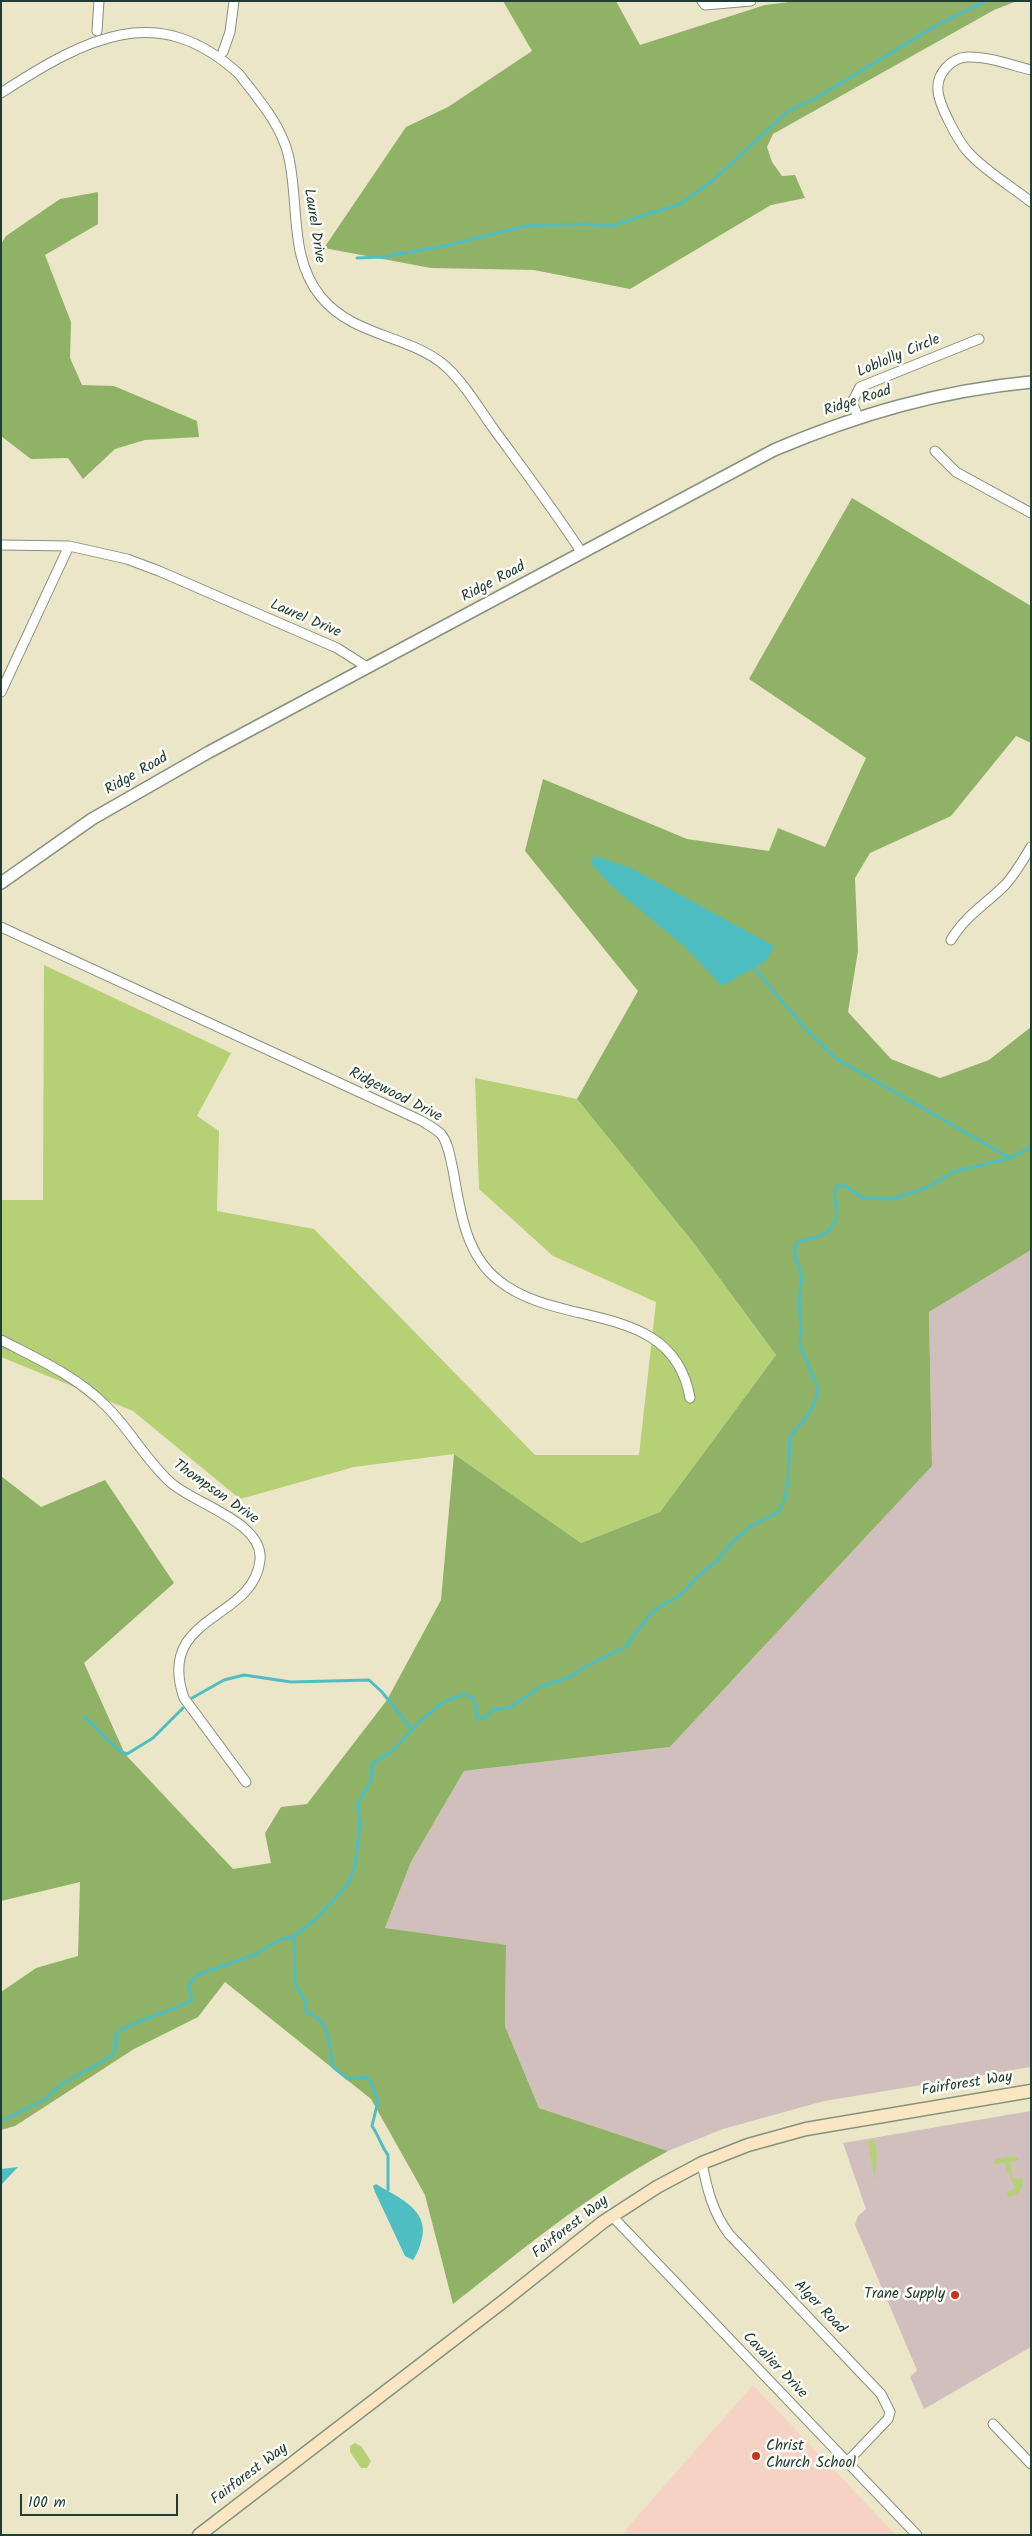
<!DOCTYPE html>
<style>
body{margin:0}
#map{position:relative;width:1032px;height:2536px;overflow:hidden;background:#ebe6c8;font-family:Kalam,sans-serif}
canvas{display:block}
.frame{position:absolute;inset:0;border:2px solid #1f3d34;pointer-events:none}
.scale{position:absolute;left:20px;top:2494px;width:158px;height:22px;box-sizing:border-box;border:2px solid #1f3d34;border-top:0;padding-left:6px;font-size:15px;line-height:18px;white-space:nowrap;color:#1f3d34;-webkit-text-stroke:4px #fdfcf7;paint-order:stroke}
</style>
<div id="map">
<canvas width="1032" height="2536"></canvas>
<div class="frame"></div>
<div class="scale">100 m</div>
</div>
<script>
const ctx = document.querySelector('canvas').getContext('2d');
ctx.lineJoin = 'round';
function fillPath(path, color) { ctx.fillStyle = color; ctx.fill(path, 'evenodd'); }
function strokePath(path, color, width, dash) { ctx.strokeStyle = color; ctx.lineWidth = width; ctx.lineCap = dash ? 'butt' : 'round'; ctx.setLineDash(dash || []); ctx.stroke(path); }
function drawText(font, color, halo, rows, align = 'center') {
  ctx.font = font + ' Kalam,sans-serif'; ctx.lineWidth = 5; ctx.setLineDash([]); ctx.textBaseline = 'middle'; ctx.strokeStyle = halo; ctx.fillStyle = color; for (const [text, x, y, turn = 0] of rows) {
    ctx.save(); ctx.translate(x, y); ctx.rotate((+turn || 0) * Math.PI / 180); ctx.textAlign = isNaN(turn) ? turn : align; if (halo) ctx.strokeText(text, 0, 0); ctx.fillText(text, 0, 0); ctx.restore();
  }
}
fillPath(new Path2D(`
 M753,2385L896,2535H623L628,2527Z`), '#f6d2c4');
fillPath(new Path2D(`
 M1031,1250V2067L824,2101L723,2129L668,2151L539,2108L505,2026L506,1946L385,1928L411,1862L464,1771L670,1747L932,1466L929,1312Z
 M1031,2111V2347L924,2409L910,2377L917,2370L855,2225L858,2216L866,2209L843,2143Z`), '#d1bfbe');
fillPath(new Path2D(`
 M44,965L231,1053L197,1116L219,1131L217,1211L314,1229L535,1455H639L656,1302L553,1256L479,1189L475,1078L577,1099L692,1241L776,1355L660,1512L581,1543L454,1454L354,1467L240,1499L133,1411L1,1357V1200H43Z
 M870,2140L875,2141L877,2154L875,2181L868,2143Z
 M1014,2156L1019,2160L1010,2162L1013,2179L1022,2178C1025,2189 1018,2195 1008,2197L1007,2192L1015,2188L1004,2162L995,2165L994,2162L996,2159Z
 M355,2443L361,2446L371,2461L367,2468H361L350,2452V2446Z`), '#b6d076');
fillPath(new Path2D(`
 M503,1H616L640,45L765,5L797,1H1017L994,10L773,134L767,147L772,162L782,176L795,175L805,198L771,205L630,289L534,270L431,268L324,248L406,127L448,107L532,51Z
 M98,192V224L45,255L71,322L70,358L82,385L114,386L197,421L199,437L145,440L115,449L83,479L68,458L31,459L1,436V244L6,236L60,199Z
 M852,498L1031,606V743L1016,736L951,816L870,853L855,878L858,951L848,1012L891,1059L940,1078L989,1060L1031,1027V1250L929,1312L932,1466L670,1747L464,1771L411,1862L385,1928L506,1945L505,2026L539,2108L668,2151C589,2194 523,2249 453,2304L425,2195L371,2099L225,1982L198,2017L134,2049L15,2126L1,2130V1992L36,1968L78,1956L80,1882L1,1901V1476L41,1507L105,1480L174,1583L84,1663L125,1754L233,1869L271,1863L265,1833L281,1807L307,1804L387,1700L441,1600L454,1454L581,1543L660,1512L776,1355L692,1241L577,1099L638,991L525,851L543,779L687,839L769,851L778,828L825,847L866,758L749,679Z`), '#90b267');
fillPath(new Path2D(`
 M595,856L631,868L774,946L767,960L722,986L685,947L609,884L590,862Z
 M18,2167L1,2185V2169Z
 M376,2184C397,2197 432,2210 421,2242C419,2249 417,2254 413,2260L405,2256L375,2192L373,2186Z`), '#4fbec3');
strokePath(new Path2D(`
 M357,258L383,257L449,245L526,226L582,224L611,226L680,204L711,182L787,112L821,95L937,25L986,1
 M753,967L805,1028L837,1059L1010,1158
 M192,1698L224,1680L244,1675L291,1682L369,1680L382,1692L409,1726L413,1729
 M84,1716L119,1751L127,1754L153,1738L183,1708
 M294,1936L295,1984L306,2002V2012C332,2021 328,2043 333,2067L348,2079L366,2077L371,2082L378,2101L372,2126C379,2136 381,2146 388,2155V2190
 M1,2121L46,2099L59,2086L110,2057L115,2051L116,2034C139,2017 168,2014 192,2000L188,1986L197,1975L256,1954L279,1940L294,1936L316,1919L348,1884L355,1866L360,1824L357,1805L371,1781L372,1764L392,1751L422,1719L444,1702L464,1694L474,1699L478,1719L486,1717L493,1710L511,1707L540,1687L570,1677L583,1668L625,1647L652,1612L683,1593L696,1578L717,1561L733,1541L751,1526L778,1512L784,1502L788,1481L790,1437L809,1414L819,1391L800,1345L801,1329L799,1302L802,1277L795,1255V1245C804,1235 822,1242 832,1226C844,1210 829,1199 837,1186H845L863,1198L892,1199L926,1188L956,1171L1010,1158L1031,1147`), '#4fbec3', 3);
const minor = new Path2D(`
 M702,1L705,5L751,1
 M97,31L99,1
 M223,52L230,32L234,1
 M1031,70C1011,65 987,56 967,57C951,58 936,74 938,91C939,105 958,141 968,152C985,171 1011,186 1031,202
 M1,93C87,37 158,0 239,74C258,99 280,123 288,154C300,202 288,257 321,297C353,336 407,335 443,364C463,381 478,407 493,428C523,469 554,510 582,553
 M858,417L852,402L860,387L979,339
 M935,451L956,472L1031,513
 M1,545L69,546L127,559L159,571L337,648L367,667
 M1,692L69,546
 M1,927L422,1121C428,1125 436,1129 441,1134C449,1144 450,1158 453,1170C460,1209 465,1254 498,1280C559,1330 673,1299 690,1398
 M951,940C965,916 986,904 1005,885C1016,873 1023,860 1031,847
 M1,1340C38,1359 78,1377 107,1407C130,1430 146,1460 170,1482C194,1504 264,1522 260,1560C254,1621 155,1614 184,1698L246,1782
 M702,2163C707,2189 713,2213 729,2234L881,2394L890,2412L888,2419L847,2462
 M612,2216L917,2535
 M993,2424L1031,2464`);
const tertiary = new Path2D(`
 M1,883L92,819L209,752L774,450C859,414 938,391 1031,382`);
const secondary = new Path2D(`
 M199,2535L505,2300L603,2222L657,2187L702,2163L748,2145L806,2129L1031,2091`);
strokePath(minor, '#85927e', 11);
strokePath(tertiary, '#85927e', 14);
strokePath(secondary, '#85927e', 15);
strokePath(minor, '#fff', 9);
strokePath(tertiary, '#fff', 11);
strokePath(secondary, '#fbe6c4', 12);
for (const [x, y, r, color] of [
 [955,2295,5,"#c8321e"],
 [756,2456,5,"#c8321e"]
]) { const dot = new Path2D(); dot.arc(x, y, r, 0, 2 * Math.PI); ctx.fillStyle = color; ctx.fill(dot); strokePath(dot, '#fdfcf7', 2); }
drawText('15px', '#1f3d34', '#fdfcf7', [
 ["Laurel Drive",313,226,81],
 ["Loblolly Circle",899,357,-23],
 ["Ridge Road",858,402,-18],
 ["Ridge Road",494,583,-28],
 ["Laurel Drive",305,620,23],
 ["Ridge Road",137,775,-30],
 ["Ridgewood Drive",395,1096,27],
 ["Thompson Drive",215,1493,35],
 ["Fairforest Way",967,2085,-9],
 ["Fairforest Way",571,2228,-38],
 ["Alger Road",819,2308,46],
 ["Cavalier Drive",774,2366,46],
 ["Fairforest Way",250,2475,-37]
]);
drawText('15px', '#1f3d34', '#fdfcf7', [
 ["Trane Supply",945,2295],
 ["Christ",766,2447,"left"],
 ["Church School",766,2464,"left"]
], 'right');
</script>
